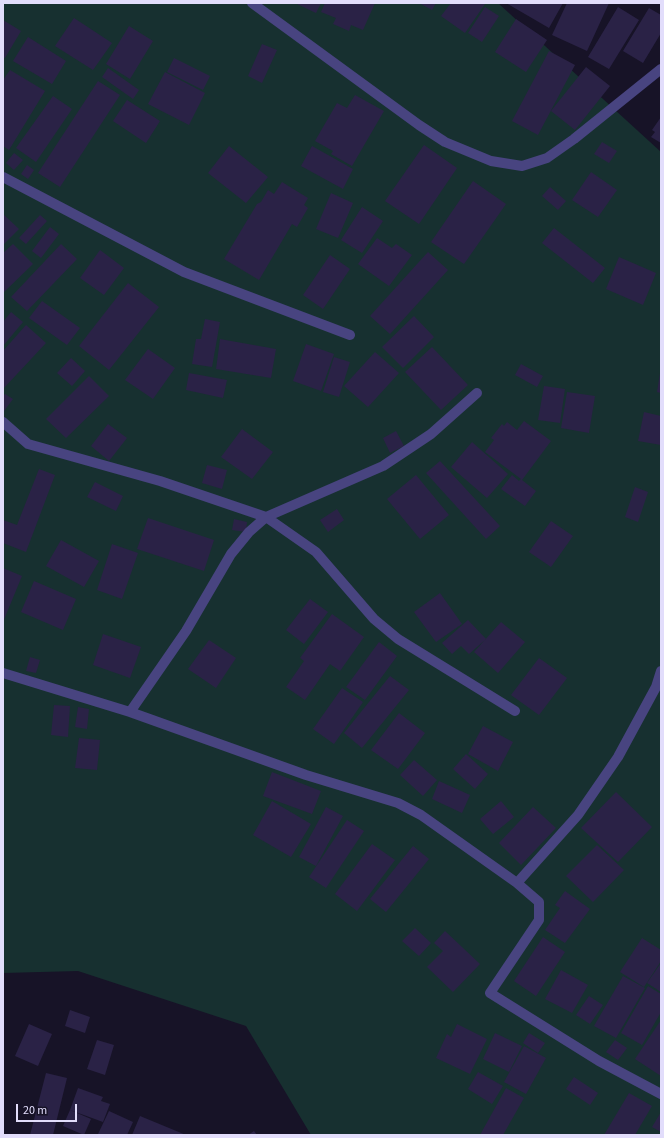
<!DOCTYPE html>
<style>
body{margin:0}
#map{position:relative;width:664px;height:1138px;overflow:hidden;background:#171327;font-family:"Source Sans 3",sans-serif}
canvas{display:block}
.frame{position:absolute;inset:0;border:4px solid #e2ddfb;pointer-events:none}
.scale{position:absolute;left:16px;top:1104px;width:61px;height:18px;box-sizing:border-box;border:2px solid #e2ddfb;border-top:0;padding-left:5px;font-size:12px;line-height:14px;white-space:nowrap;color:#e2ddfb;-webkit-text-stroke:3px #171327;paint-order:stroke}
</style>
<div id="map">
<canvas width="664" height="1138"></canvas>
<div class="frame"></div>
<div class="scale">20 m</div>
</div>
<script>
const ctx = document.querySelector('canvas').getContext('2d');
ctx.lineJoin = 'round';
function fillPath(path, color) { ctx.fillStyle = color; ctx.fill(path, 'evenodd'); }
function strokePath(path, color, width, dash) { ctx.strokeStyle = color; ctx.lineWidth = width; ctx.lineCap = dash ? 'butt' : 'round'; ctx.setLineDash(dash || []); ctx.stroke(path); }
fillPath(new Path2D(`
 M3,3H498L661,152V1135H311L246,1026L78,971L3,973Z`), '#173030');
fillPath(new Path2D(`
 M295,3H321L316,13Z
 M325,3H375L363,30L351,25L349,31L333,24L336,18L321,12Z
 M419,3H436L432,10Z
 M451,3H483L485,4L465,33L441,16Z
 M506,3H563L549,28Z
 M567,3H609L587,51L552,35Z
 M485,7L499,16L482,42L468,33Z
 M618,7L639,20L609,69L588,57Z
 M649,8L661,15V33L643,63L623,51Z
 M74,18L112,43L93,70L55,46Z
 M516,19L547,40L526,72L495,52Z
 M3,20L21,31L5,58L3,57Z
 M129,26L153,41L130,79L106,64Z
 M28,37L66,61L52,84L13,61Z
 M262,44L277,50L262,83L248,76Z
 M549,51L575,65L538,135L512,121Z
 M174,58L210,76L203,90L167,72Z
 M586,67L610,86L575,130L551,111Z
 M108,68L139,90L133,99L102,77Z
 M10,70L45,91L9,150L3,146V80Z
 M165,72L205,93L189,125L148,104Z
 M98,81L120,95L60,187L38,173Z
 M355,95L384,111L352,166L331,154L333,151L315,141L337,103L347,108Z
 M53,96L72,109L36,162L16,148Z
 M127,100L160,121L146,143L113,121Z
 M661,117V143L651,137L655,132L652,130Z
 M602,142L617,151L609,163L594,154Z
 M424,145L457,168L419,224L385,201Z
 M229,146L268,177L246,203L208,173Z
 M312,146L353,169L343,189L301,166Z
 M14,153L23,160L14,170L6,163Z
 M27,165L34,170L28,179L21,174Z
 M591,172L617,190L598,217L572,200Z
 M473,181L506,204L464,264L431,242Z
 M282,182L308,198L304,205L308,208L297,227L292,224L259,280L224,259L257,204L261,202L268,190L274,194Z
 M550,187L566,201L558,210L542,196Z
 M331,193L353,203L338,238L316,229Z
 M362,207L383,221L362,253L341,240Z
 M3,214L19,229L3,245Z
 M40,215L47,221L26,244L19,238Z
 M50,227L59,234L41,258L32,251Z
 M554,228L605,268L593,283L542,243Z
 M377,238L392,248L396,244L412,255L389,286L358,264Z
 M13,244L33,264L3,293V253Z
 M61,244L77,259L27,311L11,297Z
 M100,250L124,268L104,295L80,278Z
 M428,252L448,270L390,334L370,316Z
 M330,255L350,269L323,309L303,295Z
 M619,257L656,273L643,305L606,289Z
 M128,283L159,307L109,370L79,346Z
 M42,301L80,328L67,345L29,318Z
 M11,312L23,322L3,346V322Z
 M414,316L434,337L403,368L382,347Z
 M205,319L220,322L212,367L192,364L196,339H201Z
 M26,325L46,343L3,389V351Z
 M220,339L276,349L271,378L216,369Z
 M306,344L334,354L321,391L293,381Z
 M432,347L468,385L441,410L405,372Z
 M148,349L175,368L153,399L125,380Z
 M375,352L399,373L368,407L344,386Z
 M334,357L350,362L339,397L323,392Z
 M71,358L85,371L72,386L57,373Z
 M521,364L543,376L537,387L515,375Z
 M189,373L227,380L223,398L186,390Z
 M660,373H661V393L657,392Z
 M89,376L109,396L66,438L46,419Z
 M544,386L565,389L560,423L538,420Z
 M567,392L595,396L589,433L561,428Z
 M5,394L13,399L4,411L3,396Z
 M644,412L661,416V445L638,441Z
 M524,421L551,441L522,480L536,491L525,506L501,489L512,475L519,481L521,479L485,452L494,440L491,438L502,424L504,426L507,422L517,430Z
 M108,424L127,438L109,461L91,446Z
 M242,429L273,452L252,479L221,457Z
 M396,431L404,446L390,453L383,438Z
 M472,442L508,474L487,498L451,467Z
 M440,461L500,526L486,539L426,473Z
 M207,465L227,470L222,489L202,483Z
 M39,469L55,475L26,552L3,543V520L17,525Z
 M416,475L449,515L420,539L387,499Z
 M95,482L123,496L116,511L87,497Z
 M635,487L648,492L638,522L625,517Z
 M337,509L344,520L328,532L320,520Z
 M148,518L214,540L204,571L137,549Z
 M234,519L247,522L246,532L232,530Z
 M551,521L573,536L551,567L529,552Z
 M61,540L99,561L84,587L46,566Z
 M112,544L138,553L122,599L97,590Z
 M3,568L22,576L3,622Z
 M34,581L76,599L63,630L21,612Z
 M440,593L462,624L436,642L414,612Z
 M310,599L328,612L304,644L286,630Z
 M332,614L364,637L340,671L330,664L305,700L286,687L304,661L300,658Z
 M468,620L486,639L469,654L461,646L452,654L442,643Z
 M501,622L525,642L498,673L474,652Z
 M103,634L141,647L130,678L93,665Z
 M209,640L236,658L216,688L188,669Z
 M379,642L397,656L365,700L346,687Z
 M30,657L40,660L36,673L26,671Z
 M539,658L567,678L539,715L511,695Z
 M390,676L409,690L362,748L344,733Z
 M342,688L363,702L334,744L313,729Z
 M54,705L70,706L68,737L51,735Z
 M78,707L89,709L87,729L75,727Z
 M399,713L425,733L398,769L371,750Z
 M483,726L513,742L498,771L468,754Z
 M79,738L100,740L97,770L75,768Z
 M466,754L488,774L475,789L453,769Z
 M414,760L437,780L423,796L400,775Z
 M272,772L321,791L312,814L263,796Z
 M439,781L470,795L462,813L432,799Z
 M616,792L652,827L618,862L581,828Z
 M272,801L311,824L291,857L253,835Z
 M501,801L514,817L493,834L480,819Z
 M326,807L343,816L316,866L299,857Z
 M533,807L556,828L521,865L499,843Z
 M347,820L364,831L326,888L309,877Z
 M372,844L395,860L357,911L335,894Z
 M597,845L624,870L593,902L566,876Z
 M413,846L429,859L386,912L370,899Z
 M565,891L590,909L565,943L545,930L560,908L555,905Z
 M415,928L431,943L419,956L402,941Z
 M445,931L480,964L453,992L427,967L443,951L434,943Z
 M543,937L565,952L536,996L514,981Z
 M642,938L661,950V961L644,987L620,972Z
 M661,963V992L647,983Z
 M561,970L588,985L572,1013L545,999Z
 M623,976L645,988L616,1038L594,1026Z
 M648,986L661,994V1012L642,1045L621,1033Z
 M589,996L603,1005L590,1024L576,1015Z
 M70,1010L90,1017L85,1033L65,1026Z
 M661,1020V1076L635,1059Z
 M29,1024L52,1034L38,1066L15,1056Z
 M457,1024L487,1039L470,1074L436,1058L447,1034L451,1037Z
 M495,1033L522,1046L509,1072L483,1059Z
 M529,1033L545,1043L538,1053L523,1043Z
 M97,1040L114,1045L105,1075L87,1069Z
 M615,1040L627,1048L618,1060L606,1052Z
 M524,1046L546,1058L526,1094L504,1082Z
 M478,1072L503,1086L492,1104L468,1089Z
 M46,1073L67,1078L53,1135H30Z
 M574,1077L598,1093L590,1105L566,1089Z
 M78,1088L103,1097L101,1101L110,1104L103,1122L70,1110Z
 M506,1088L524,1098L503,1135H480Z
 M629,1093L652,1106L635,1135H604Z
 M70,1110L91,1119L84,1135L63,1126Z
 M109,1111L133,1122L127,1135L98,1134Z
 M661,1112V1132L652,1127Z
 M140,1116L186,1135H132Z
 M254,1131L257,1135H248Z`), '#2a2246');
strokePath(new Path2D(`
 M252,3L419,125L445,142L491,161L522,166L547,158L574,139L661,69
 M3,177L184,272L350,335
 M3,422L28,444L160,481L266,517L316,552L374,619L398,639L515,711
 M3,673L130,712L306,775L398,803L421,815L517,883L539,902V920L490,993L599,1061L661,1094
 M130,712L186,631L231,554L249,532L266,517L383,466L431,434L477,393
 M517,883L578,815L618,757L656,687L661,671`), '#484480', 10);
</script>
